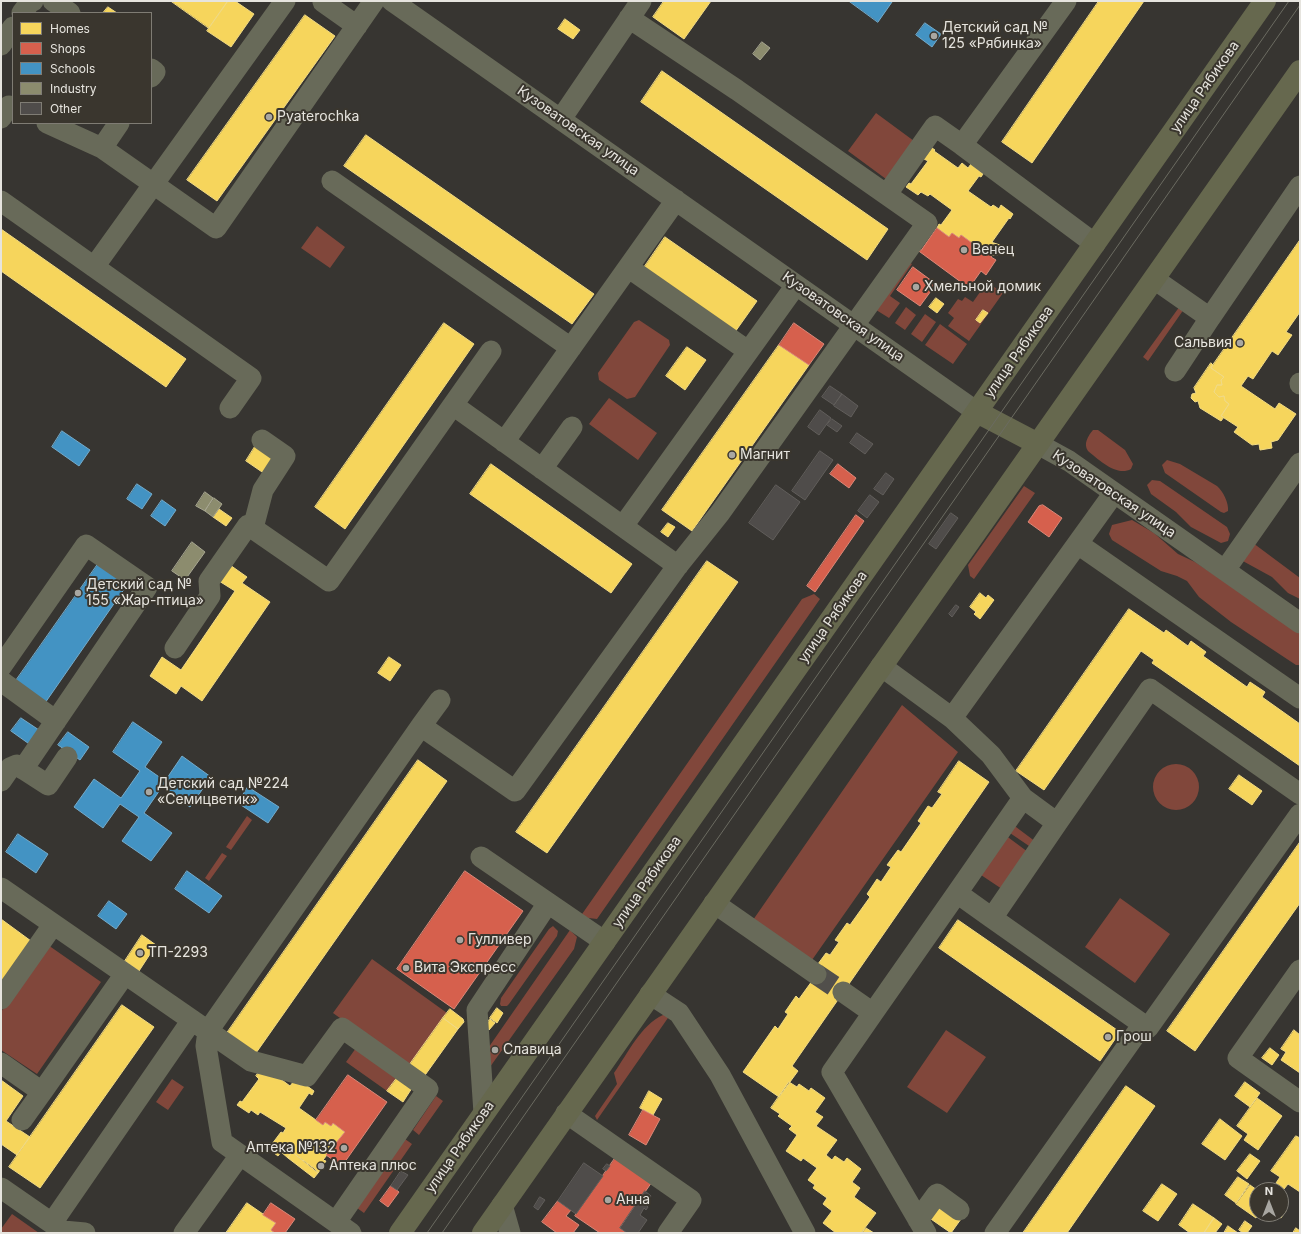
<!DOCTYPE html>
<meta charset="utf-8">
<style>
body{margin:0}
#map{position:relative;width:1301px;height:1234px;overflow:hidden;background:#373531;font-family:Inter,sans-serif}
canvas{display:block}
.frame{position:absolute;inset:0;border:2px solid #e6e4de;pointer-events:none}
.legend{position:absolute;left:12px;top:12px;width:140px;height:112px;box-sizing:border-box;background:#3a362e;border:1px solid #7f7c74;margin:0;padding:5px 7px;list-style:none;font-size:12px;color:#e6e4de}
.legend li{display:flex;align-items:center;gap:8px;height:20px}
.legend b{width:20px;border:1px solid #7f7c74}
.north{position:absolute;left:1249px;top:1182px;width:40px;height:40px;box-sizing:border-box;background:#3a362e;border:1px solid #7f7c74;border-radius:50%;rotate:0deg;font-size:11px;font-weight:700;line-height:16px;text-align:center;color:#e6e4de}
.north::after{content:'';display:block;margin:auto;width:14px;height:18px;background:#a9a7a1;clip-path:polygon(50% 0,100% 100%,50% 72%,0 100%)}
</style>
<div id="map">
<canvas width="1301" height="1234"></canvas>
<div class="frame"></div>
<ul class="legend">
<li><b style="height:11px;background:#f6d55c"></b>Homes</li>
<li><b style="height:11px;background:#d6604d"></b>Shops</li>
<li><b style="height:11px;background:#4393c3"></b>Schools</li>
<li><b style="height:11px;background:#8c8c6e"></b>Industry</li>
<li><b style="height:11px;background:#4f4c4a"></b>Other</li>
</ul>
<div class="north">N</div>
</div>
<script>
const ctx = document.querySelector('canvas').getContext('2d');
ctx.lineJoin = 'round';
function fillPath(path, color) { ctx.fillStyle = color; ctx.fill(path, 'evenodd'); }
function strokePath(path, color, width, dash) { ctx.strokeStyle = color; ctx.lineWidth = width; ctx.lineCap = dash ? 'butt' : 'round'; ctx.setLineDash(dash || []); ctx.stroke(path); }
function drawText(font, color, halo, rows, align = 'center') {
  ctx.font = font + ' Inter,sans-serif'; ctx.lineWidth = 4; ctx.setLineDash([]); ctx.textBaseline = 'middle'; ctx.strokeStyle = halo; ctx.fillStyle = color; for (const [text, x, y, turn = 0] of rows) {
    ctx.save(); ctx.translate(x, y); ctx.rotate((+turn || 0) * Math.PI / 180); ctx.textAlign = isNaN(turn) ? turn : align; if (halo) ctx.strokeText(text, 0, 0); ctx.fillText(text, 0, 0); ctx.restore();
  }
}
fillPath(new Path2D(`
 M876,113L914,141L886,179L848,151Z
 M317,226L345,247L330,268L301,248Z
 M907,261L912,264L890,296L900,303L889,318L873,308Z
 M987,282L1003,293L969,341L948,326L954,318L948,313L958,299L962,301L965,297L973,302Z
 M1180,306L1184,309L1148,361L1143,357Z
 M906,307L916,315L905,330L895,323Z
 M925,314L936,322L922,342L911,334Z
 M639,320L669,340L670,345L635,397L627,399L599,380L598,373L634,322Z
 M940,324L967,344L953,364L925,345Z
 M609,398L657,433L638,460L589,424Z
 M1093,430H1098L1125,450L1133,464L1131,469C1117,477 1099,460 1088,451C1083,444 1088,436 1093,430Z
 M1167,460L1180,464L1217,486C1223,491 1229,503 1228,511L1224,513L1221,512L1165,473L1162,465Z
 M1152,480L1160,481L1227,527L1230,534L1228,541L1221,543L1191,527L1176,512L1151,494L1147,485Z
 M1024,486L1035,493L974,579L970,576L968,565Z
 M1132,520L1154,533L1178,554L1195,562L1300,631V665H1296L1231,622L1199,597L1187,581L1177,576L1161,571L1112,540L1109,534L1112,525Z
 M1253,543L1300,578V599L1288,593L1272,577L1241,560Z
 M814,594L820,599L597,919L580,917L802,599Z
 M902,705L958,752L812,960L753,920Z
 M1153 787a23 23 0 1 1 46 0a23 23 0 1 1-46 0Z
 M247,816L252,820L231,850L226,847Z
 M1012,824L1036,842L1032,848L1007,831Z
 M1005,835L1028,852L1002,889L978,873Z
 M222,853L227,856L209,881L205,878Z
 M1120,898L1170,934L1135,983L1085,947Z
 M553,926L558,931L557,936L509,1004L507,1006H501L500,1004L501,998L549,929Z
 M570,930L577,937L574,949L485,1074L484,1054Z
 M48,945L101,982L37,1074L1,1050V1012Z
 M372,959L447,1013L408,1067L333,1013Z
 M663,1015H670L597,1120L595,1116L617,1084L614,1073C628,1053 641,1025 663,1015Z
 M946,1030L986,1057L947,1113L907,1087Z
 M356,1048L397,1077L387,1091L346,1062Z
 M172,1079L184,1087L168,1110L156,1102Z
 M436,1096L443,1101L419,1135L413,1130Z
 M405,1139L412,1144L364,1213L357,1208Z
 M12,1214L39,1233H1V1229Z`), '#81473b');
const homes = new Path2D(`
 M171,1H228L209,28Z
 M228,1H235L254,14L231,47L207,31Z
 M664,1H711L684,39L653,17Z
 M1099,1H1144L1032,163L1002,142Z
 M108,7L117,13H103Z
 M305,15L335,36L217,201L187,180Z
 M565,19L580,30L573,39L558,29Z
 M662,71L888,229L867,260L641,102Z
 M366,135L594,294L572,324L344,166Z
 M932,148L935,150L934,151L958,168L962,163L968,168L971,164L983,174L981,177L979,176L968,191L991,207L993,205L999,209L1001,205L1013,214L1010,219L1009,218L992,242L995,244L986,256L981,253L983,251L961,235L959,238L952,233L949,237L937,228L939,224L941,225L952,210L930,194L928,196L921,192L918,195L906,187L909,183L911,184L928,161L924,159Z
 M1,229L186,359L166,387L1,271Z
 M665,237L757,301L735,332L643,269Z
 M1300,240V312L1286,332L1292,335L1278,355L1272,351L1253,379L1248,376L1241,386L1275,409L1279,403L1296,414L1278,440L1271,442L1272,448L1260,450L1259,444L1252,445L1234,432L1238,427L1221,416L1229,404L1225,401L1224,396L1219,397L1214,392L1217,385H1222L1221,380L1224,377L1211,368Z
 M994,243L1000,245L1002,249L1001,253L997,255H992L994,252L991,250Z
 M936,298L944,304L937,313L929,307Z
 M983,310L988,313L980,323L976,320Z
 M444,323L474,344L345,529L315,507Z
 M779,345L809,365L692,531L662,510Z
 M687,347L706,360L685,390L666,376Z
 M1211,363L1213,365L1211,368L1224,377L1221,380L1222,385H1217L1214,392L1219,397L1224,396L1225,401L1229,404L1221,416L1224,417L1221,421L1200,408L1198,401L1195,402L1191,398L1192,394L1196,393L1194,388Z
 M256,445L275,458L265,474L246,461Z
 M491,464L632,564L611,593L470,494Z
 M219,509L232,518L226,526L213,517Z
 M668,523L675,527L668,537L661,532Z
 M707,561L738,582L547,853L516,832Z
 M230,565L247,577L242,583L270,602L202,701L181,686L176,694L150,676L162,657L181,670L235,591L219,581Z
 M980,593L986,598L988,595L994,600L980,619L974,614L976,612L970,607Z
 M1129,609L1164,633L1166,630L1188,646L1191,641L1206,652L1203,656L1247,687L1250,682L1265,692L1262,697L1300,724V766L1152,663L1154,660L1141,651L1044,790L1016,771Z
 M389,657L401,665L390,681L378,673Z
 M418,760L447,781L256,1053L227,1033Z
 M959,761L989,782L792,1066L798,1071L779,1097L743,1072L775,1026L778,1029L788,1014L785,1012L796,996L799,999L812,981L815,968L826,953L830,955L839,942L835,940L847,923L850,925L870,897L867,894L877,879L881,882L891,867L887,865L898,850L901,852L921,823L918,821L928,806L932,808L942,794L938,792Z
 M1239,775L1262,791L1252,805L1229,789Z
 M1300,842V903L1195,1051L1167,1031Z
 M1,919L31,941L1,984Z
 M958,920L1120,1032L1100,1061L939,948Z
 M142,935L156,945L139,971L125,961Z
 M122,1005L154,1027L40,1188L9,1167Z
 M497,1008L503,1013L497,1023L490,1018Z
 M450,1009L463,1019L464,1022L458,1029L443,1018Z
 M443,1018L458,1029L423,1078L408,1067Z
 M490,1019L495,1023L489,1030L485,1027Z
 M1294,1030L1300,1035V1073L1281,1060L1286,1052L1281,1049Z
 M1270,1048L1279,1055L1272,1065L1262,1058Z
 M264,1065L267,1069L290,1086L294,1081L301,1086L303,1083L314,1091L312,1095L309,1093L299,1108L323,1125L325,1122L331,1126L333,1123L345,1132L323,1160L326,1161L318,1173L292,1152L288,1158L281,1152L278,1156L266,1147L270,1142L272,1144L281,1132L283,1133L286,1128L260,1112L258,1115L251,1110L249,1113L237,1105L240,1101L242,1102L259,1079L256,1076Z
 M397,1078L412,1088L403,1102L387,1091Z
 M1,1080L23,1096L6,1121L30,1137L17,1155L1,1144Z
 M789,1082L797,1087L799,1084L809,1091L811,1088L825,1098L815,1112L823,1117L816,1126L837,1140L826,1155L832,1160L835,1156L844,1162L847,1158L861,1169L852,1182L860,1188L854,1197L876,1213L861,1233H836L823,1223L832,1211L823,1204L827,1198L813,1188L815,1185L808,1180L817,1168L803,1158L801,1161L786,1151L797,1135L789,1129L792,1126L778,1116L780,1114L771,1108Z
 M1245,1082L1260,1093L1250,1107L1235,1096Z
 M1126,1086L1155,1106L1067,1233H1023Z
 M649,1091L662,1099L653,1115L640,1108Z
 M1257,1098L1282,1116L1258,1150L1244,1140L1248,1134L1237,1126Z
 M1220,1119L1242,1136L1225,1160L1202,1144Z
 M1296,1136L1300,1138V1192L1288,1184L1284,1189L1276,1183L1280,1177L1271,1171Z
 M292,1152L315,1169L318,1173L314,1178L288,1158Z
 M1250,1154L1260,1161L1247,1179L1237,1171Z
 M1238,1177L1249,1184L1236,1203L1225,1195Z
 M1162,1184L1177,1194L1158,1221L1143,1211Z
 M1250,1185L1257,1190V1214H1259L1256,1218L1236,1204Z
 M939,1202L961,1219L951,1233L928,1217Z
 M247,1203L276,1223L271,1230L275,1233H226Z
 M1193,1204L1214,1218L1204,1233H1190L1179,1225Z
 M1281,1207L1286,1211L1281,1218L1274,1214H1281Z
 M1214,1218L1222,1224L1215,1233H1204Z
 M1245,1221L1252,1226L1247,1233H1243L1239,1230Z
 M1228,1226L1238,1233H1224Z
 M866,1228L874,1233H862Z
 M1296,1228L1300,1231V1233H1293Z`);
fillPath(homes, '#f6d55c');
strokePath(homes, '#f1da83', 1);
const shops = new Path2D(`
 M937,228L949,237L952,233L959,238L961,235L983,251L981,253L986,256L991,250L994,252L991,257L996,260L986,275L981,271L969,288L916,249L917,247L921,250Z
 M913,267L936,284L920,306L897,290Z
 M794,323L824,344L809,365L779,345Z
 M838,464L856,478L849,488L830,474Z
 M1043,505L1062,518L1049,537L1028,522L1039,506Z
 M856,515L864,521L815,592L807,586Z
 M465,871L523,911L454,1009L397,969Z
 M348,1075L387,1102L342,1166L326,1155L345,1132L333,1123L331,1126L325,1122L323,1125L316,1120Z
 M643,1110L660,1119L646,1145L629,1135Z
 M618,1154L654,1179L620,1228L627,1233H600L575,1216Z
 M391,1186L399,1192L388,1207L380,1201Z
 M558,1201L571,1210L566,1216L579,1225L573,1233H557L542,1222Z
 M271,1203L295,1219L285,1233H275L271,1230L276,1223L263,1215Z`);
fillPath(shops, '#d6604d');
strokePath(shops, '#db8878', 1);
const schools = new Path2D(`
 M849,1H890L892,2L878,22Z
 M925,23L941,34L932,47L916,35Z
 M62,431L90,450L79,466L52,447Z
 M137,484L152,494L142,509L127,499Z
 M162,500L176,510L165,526L151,516Z
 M98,564L127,585L45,703L15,682Z
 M21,718L42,732L32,746L11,731Z
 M133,722L162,742L145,767L165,781L182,756L211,777L190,807L162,787L144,813L172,833L151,861L122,841L139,817L120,804L103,828L74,807L94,779L121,798L140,771L113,752Z
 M68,732L89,747L80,760L58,745Z
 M248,787L279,807L268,823L238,803Z
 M18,834L48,854L36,873L6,852Z
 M187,871L222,896L209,913L175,889Z
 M109,901L127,914L116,929L98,916Z`);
fillPath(schools, '#4393c3');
strokePath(schools, '#74abcb', 1);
const industry = new Path2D(`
 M762,42L770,48L760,60L753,54Z
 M205,492L213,498L205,511L196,506Z
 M214,498L222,504L213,517L205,511Z
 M192,542L205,552L185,580L172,571Z`);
fillPath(industry, '#8c8c6e');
strokePath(industry, '#a7a690', 1);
const building = new Path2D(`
 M830,386L842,394L834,405L822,397Z
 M842,394L858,406L851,417L834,406Z
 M820,410L831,418L819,435L808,427Z
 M832,419L842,426L837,432L827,425Z
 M857,433L873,444L865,454L850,443Z
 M820,451L833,460L805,500L792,491Z
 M886,473L894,479L883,495L874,489Z
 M776,485L800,502L773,540L749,523Z
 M870,495L879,502L867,518L858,511Z
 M951,513L958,518L936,549L929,544Z
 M956,605L959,607L952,617L949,614Z
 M584,1163L603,1176L576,1214L558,1201Z
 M607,1164L610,1166L606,1171L603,1169Z
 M401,1171L408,1175L397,1190L391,1186Z
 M645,1191L651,1196L645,1204L648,1207L646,1210L644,1208L640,1215L647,1220L638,1233H627L620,1228Z
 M540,1197L545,1200L538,1210L534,1207Z`);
fillPath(building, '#4f4c4a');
strokePath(building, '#615e5b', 1);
strokePath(new Path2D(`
 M816,974L843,992`), '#514f4b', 21, [21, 10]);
strokePath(new Path2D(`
 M53,1L70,13
 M392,1L977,412
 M1066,1L962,145L1095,244
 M323,2L357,26
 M22,13L30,2L33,1
 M1,45L13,27
 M151,69L155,72L151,77
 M1,118L9,106L13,108
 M561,119L641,1
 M47,123L102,148L216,228L374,1
 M102,148L119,123
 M332,181L571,348
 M887,194L935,126L962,145
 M1,201L251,378L230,408
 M94,267L285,1
 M629,268L748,351
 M1154,279L1210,318L1300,186
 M1175,371L1210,318
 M1300,383V384
 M453,405L678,566
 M504,442L676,200
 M1038,444L1069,461L1300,623
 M542,469L572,427
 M623,526L796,285
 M253,528L263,490L285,456L262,440
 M1078,544L1300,698
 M1225,570L1300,463
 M175,648L210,596L209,581L248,525L329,581L491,351
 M881,666L952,718L991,755L1023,798L1057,823L992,918L1148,1028L1300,814
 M1,667L86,545L147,587L23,769
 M1,681L56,721
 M952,718L1114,493
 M421,726L440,700
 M1,781L10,768L17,765L48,785L67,757
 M1057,823L1150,689L1300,794
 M481,857L605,942
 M1,888L251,1061L307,1076L342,1028L428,1089L336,1222
 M957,893L1023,798
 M714,903L816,974
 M1300,970L1238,1058L1300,1102
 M843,992L873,1013L832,1072L926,1233
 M650,994L679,1013L720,1075L805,1233
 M1,999L53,925
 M873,1013L957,893L992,918
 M1,1063L42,1092L125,974
 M484,1113L477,1010L548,903
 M566,1113L691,1200L668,1233
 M22,1120L42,1092
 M1,1188L63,1231L85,1233
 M502,1205L510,1233
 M918,1220L937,1194L959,1210
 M52,1223L192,1020
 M184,1233L240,1155
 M351,1233L222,1142L206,1046L208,1031L421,726L515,791L676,568L720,513L927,223L737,90L629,18
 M995,1233L1143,1024`), '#686a59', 21);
strokePath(new Path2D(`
 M977,412L1038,444
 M400,1233L1265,1
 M483,1233L1300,71`), '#66684e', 22);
strokePath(new Path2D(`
 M427,1233L1289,1
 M442,1233L1300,5`), '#6b6b61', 1);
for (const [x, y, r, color] of [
 [934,36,4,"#a9a7a1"],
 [269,117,4,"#a9a7a1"],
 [964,250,4,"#a9a7a1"],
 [916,287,4,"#a9a7a1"],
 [1240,343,4,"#a9a7a1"],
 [732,455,4,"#a9a7a1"],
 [78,593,4,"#a9a7a1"],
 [149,792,4,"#a9a7a1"],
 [460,940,4,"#a9a7a1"],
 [140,953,4,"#a9a7a1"],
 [406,968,4,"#a9a7a1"],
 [1108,1037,4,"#a9a7a1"],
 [495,1050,4,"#a9a7a1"],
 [344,1148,4,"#a9a7a1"],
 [321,1166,4,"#a9a7a1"],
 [608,1200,4,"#a9a7a1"]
]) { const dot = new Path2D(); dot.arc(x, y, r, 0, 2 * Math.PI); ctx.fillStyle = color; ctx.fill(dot); strokePath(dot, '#3a362e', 1.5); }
drawText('14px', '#e6e4de', '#3a362e', [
 ["Детский сад №",942,28],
 ["125 «Рябинка»",942,44],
 ["Pyaterochka",277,117],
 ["Венец",972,250],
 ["Хмельной домик",924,287],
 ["Сальвия",1232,343,"right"],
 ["Магнит",740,455],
 ["Детский сад №",86,585],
 ["155 «Жар-птица»",86,601],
 ["Детский сад №224",157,784],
 ["«Семицветик»",157,800],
 ["Гулливер",468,940],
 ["ТП-2293",148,953],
 ["Вита Экспресс",414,968],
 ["Грош",1116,1037],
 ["Славица",503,1050],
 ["Аптека №132",336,1148,"right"],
 ["Аптека плюс",329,1166],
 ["Анна",616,1200]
], 'left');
drawText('14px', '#e6e4de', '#3a362e', [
 ["улица Рябикова",1205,87,-55],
 ["Кузоватовская улица",578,131,35],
 ["Кузоватовская улица",843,317,35],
 ["улица Рябикова",1019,352,-55],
 ["Кузоватовская улица",1114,494,34],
 ["улица Рябикова",833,617,-55],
 ["улица Рябикова",647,882,-55],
 ["улица Рябикова",460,1147,-55]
]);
</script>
